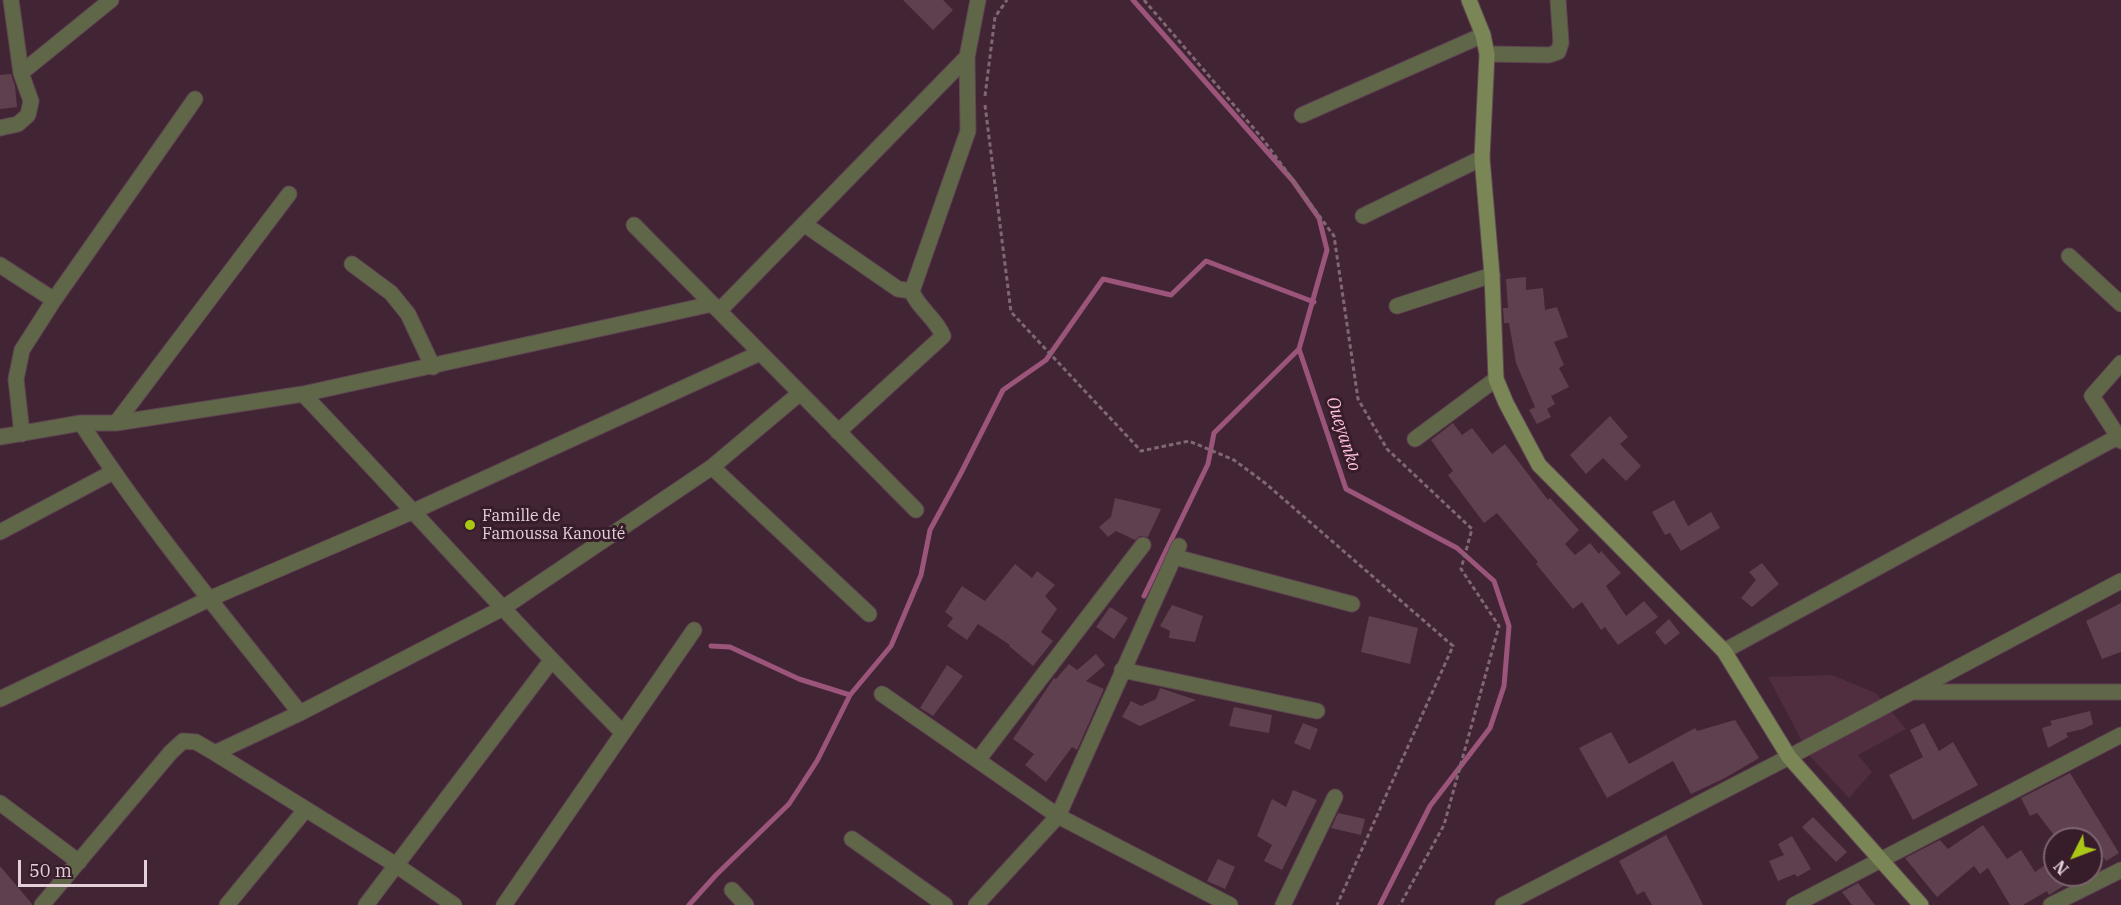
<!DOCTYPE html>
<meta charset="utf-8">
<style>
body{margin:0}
#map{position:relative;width:2121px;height:905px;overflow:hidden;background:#422534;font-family:"IBM Plex Serif",serif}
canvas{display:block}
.north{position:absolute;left:2043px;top:827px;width:60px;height:60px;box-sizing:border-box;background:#371c2a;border:2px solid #7c6470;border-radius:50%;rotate:228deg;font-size:16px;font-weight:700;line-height:24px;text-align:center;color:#e3d0d9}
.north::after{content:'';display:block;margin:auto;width:21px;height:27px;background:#abc716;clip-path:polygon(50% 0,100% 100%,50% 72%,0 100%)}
.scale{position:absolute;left:18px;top:860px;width:129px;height:27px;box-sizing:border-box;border:3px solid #e3d0d9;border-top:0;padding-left:8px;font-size:18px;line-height:21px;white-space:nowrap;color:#e3d0d9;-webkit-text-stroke:4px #371c2a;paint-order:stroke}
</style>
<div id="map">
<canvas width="2121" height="905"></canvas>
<div class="north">N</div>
<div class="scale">50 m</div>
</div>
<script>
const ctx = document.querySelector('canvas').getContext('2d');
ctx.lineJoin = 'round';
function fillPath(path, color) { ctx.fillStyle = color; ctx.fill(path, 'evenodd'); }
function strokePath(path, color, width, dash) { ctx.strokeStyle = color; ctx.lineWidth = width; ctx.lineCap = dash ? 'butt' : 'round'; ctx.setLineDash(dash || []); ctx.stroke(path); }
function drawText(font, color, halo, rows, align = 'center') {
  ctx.font = font + ' "IBM Plex Serif",serif'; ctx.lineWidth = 6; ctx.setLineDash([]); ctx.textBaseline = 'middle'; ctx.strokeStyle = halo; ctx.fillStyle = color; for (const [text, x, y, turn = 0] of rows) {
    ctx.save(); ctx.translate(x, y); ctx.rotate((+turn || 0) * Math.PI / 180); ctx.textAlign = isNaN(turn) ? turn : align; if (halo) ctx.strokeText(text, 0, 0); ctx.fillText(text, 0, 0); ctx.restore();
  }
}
fillPath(new Path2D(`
 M1832,675L1876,693L1906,729L1858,755L1872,772L1849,798L1810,756L1768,677Z`), '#502d3f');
strokePath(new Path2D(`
 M1133,0L1293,181L1319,218L1327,250L1299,349L1346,489L1457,548L1494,581L1509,626L1504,686L1490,728L1430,806L1380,905
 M1144,596L1208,464L1214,433L1299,349
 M711,646L730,647L799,679L850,695
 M689,905L716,875L789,804L817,761L850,695L891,646L921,575L930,530L961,473L1003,390L1046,360L1103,279L1171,295L1206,261L1314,302`), '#9c557a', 5);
fillPath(new Path2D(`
 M903,0H943L953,10L933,30Z
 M11,74L15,86L17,107L0,109V75Z
 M1526,277V290L1543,288L1545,310L1557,307L1568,337L1554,342L1564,365L1559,368L1569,387L1551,396L1555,404L1547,409L1551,417L1537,424L1529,410L1535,407L1516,363L1509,323H1504L1503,308H1508L1506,279Z
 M1610,416L1628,437L1620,444L1641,466L1626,481L1603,458L1586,474L1570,455Z
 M1453,423L1462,435L1472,428L1492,454L1505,444L1548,500L1550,498L1579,530L1565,544L1575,555L1590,543L1599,554L1601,551L1621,573L1606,586L1626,616L1644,601L1658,617L1618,645L1605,627L1601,630L1582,602L1573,609L1536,564L1538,562L1497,513L1484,523L1448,475L1453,471L1431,440Z
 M1115,498L1161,509L1148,537L1140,536L1135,540L1116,531L1108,537L1099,527L1111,517Z
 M1674,500L1688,526L1711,512L1720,528L1681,551L1670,533L1665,535L1652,512Z
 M1762,563L1779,584L1752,607L1741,598L1756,580L1749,572Z
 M1015,564L1032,578L1037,571L1055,585L1045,596L1057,609L1041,632L1053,641L1033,666L1009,646L1010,645L978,624L967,640L947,626L953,618L945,612L962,586L985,601Z
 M2121,603V652L2102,659L2086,621Z
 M1172,605L1203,616L1195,642L1169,638L1170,631L1160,626Z
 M1110,607L1128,618L1114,639L1096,627Z
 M1369,616L1418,628L1410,664L1361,652Z
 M1669,619L1680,633L1665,645L1655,632Z
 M1096,654L1105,665L1086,681L1104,689L1077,750L1072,747L1046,782L1025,765L1034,754L1013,739L1054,678L1056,679L1069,664L1077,670Z
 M947,665L963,676L933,716L920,708Z
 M1160,688L1196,700L1140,726L1122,717L1131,701L1141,706L1156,699Z
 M1234,707L1272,715L1269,733L1229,726Z
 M2090,711L2093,724L2083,729L2066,733L2068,737L2048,748L2042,728L2052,725L2050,721Z
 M1735,720L1759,758L1725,778L1691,794L1673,761L1607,798L1579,748L1611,732L1629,764L1695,728L1697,731Z
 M1303,723L1318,729L1310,750L1294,743Z
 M1924,723L1939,751L1953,742L1978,785L1913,820L1889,775L1923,757L1910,730Z
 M2070,773L2119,853L2106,861L2102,855L2091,863V839H2057L2037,813L2030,816L2021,798Z
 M1293,790L1317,800L1282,870L1264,861L1272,845L1257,836L1272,799L1286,807Z
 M1338,813L1365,819L1361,835L1331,828Z
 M1813,817L1847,852L1836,862L1802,827Z
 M1983,825L2007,859L2021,850L2035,872L2055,858V875H2081L2049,895L2047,891L2023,905H2010L1988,868L1980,874L1974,866L1937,897L1905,858L1940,840L1948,849Z
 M1666,835L1693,885L1703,905H1652L1644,891L1637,895L1619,861Z
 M1792,836L1811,869L1797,877L1795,874L1778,881L1769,861L1784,855L1778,844Z
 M1218,859L1235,867L1225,889L1207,881Z
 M0,866L32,904V905H0Z
 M1858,883L1875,905H1852L1842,892Z`), '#5e404f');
const street = new Path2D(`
 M1487,54L1549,55L1558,52L1561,43L1558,0
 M21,73L111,0
 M1302,115L1483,35
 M0,128L18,124L28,115L31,101L21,73L11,0
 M1363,216L1482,158
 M804,224L898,289L912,291
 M634,225L916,510
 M2069,256L2121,304
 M352,264L391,293L408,314L433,367
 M0,265L54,300
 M1397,306L1492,275
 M719,311L967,57
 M2121,363L2092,396L2121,441
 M303,394C410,506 513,623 623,733
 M81,423C147,525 225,618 300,713
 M116,423L289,194
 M838,432L943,336C936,318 916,306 912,291L968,131L967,57L978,0
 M22,434L16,379L22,350L54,300L195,99
 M0,437L81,423H116L303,394L712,304
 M1415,439L1496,379
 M712,467L869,614
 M0,532L113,472
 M1175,557L1352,604
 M1724,651L2121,435
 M1122,670L1317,711
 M1915,692H2121
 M882,694L1058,816L1230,905
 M0,699L209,599L414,511L760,353
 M215,753L300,713L503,608L712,467L800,393
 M978,760L1143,545
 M0,803L79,862
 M852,839L945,905
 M732,890L746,905
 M42,905L171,752L183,741L196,742L215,753L396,865L454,905
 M227,905L306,809
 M366,905L551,661
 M504,905L694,630
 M976,905L1058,816L1179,546
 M1283,905L1335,797
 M1503,905L1789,757L2121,581
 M1794,905L2121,735
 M2051,905L2121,870`);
const secondary = new Path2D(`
 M1469,0L1483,35L1487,54L1482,158L1492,275L1496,379L1506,403L1539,465L1724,651L1789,757L1921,905`);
strokePath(street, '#5f4452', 17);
strokePath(secondary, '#5f4452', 17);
strokePath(new Path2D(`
 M1144,0L1262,138L1334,236L1358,399L1387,449L1472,529L1461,569L1499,626L1444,825L1400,905
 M985,96L995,17L1007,0
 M985,105L1011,312L1141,451L1189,441L1234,460L1265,483L1453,646L1337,905`), '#806773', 3, [4.5, 3]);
strokePath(street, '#606749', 15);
strokePath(secondary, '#7a8655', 15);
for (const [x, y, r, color] of [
 [470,525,6,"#abc716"]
]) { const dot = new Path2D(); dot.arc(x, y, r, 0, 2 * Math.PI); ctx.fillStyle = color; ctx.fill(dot); strokePath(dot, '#371c2a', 2); }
drawText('16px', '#e3d0d9', '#371c2a', [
 ["Famille de",482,516],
 ["Famoussa Kanouté",482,534]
], 'left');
drawText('italic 18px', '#ffc0df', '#371c2a', [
 ["Oueyanko",1343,434,72]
]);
</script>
